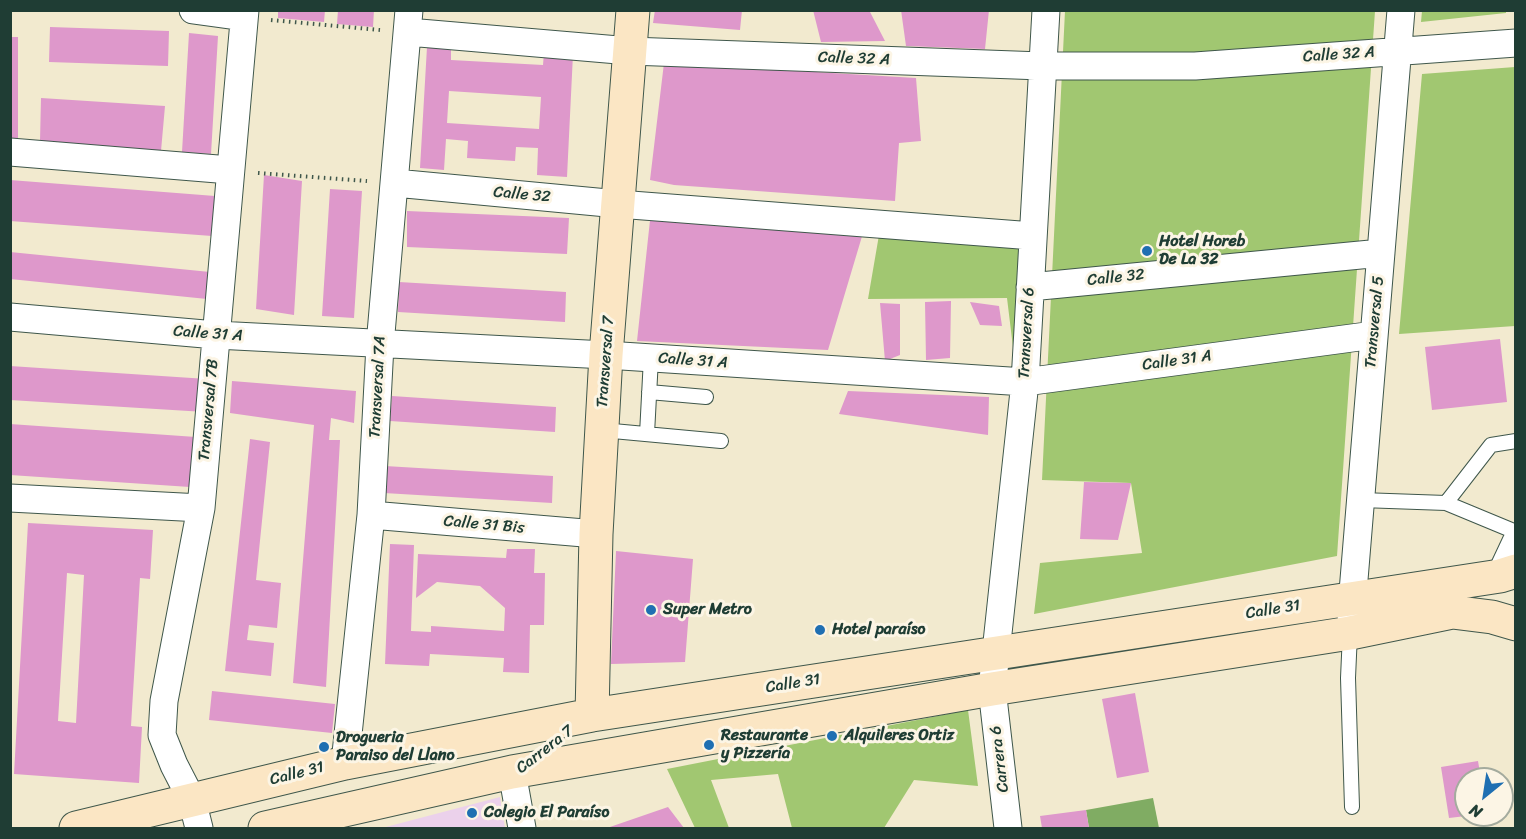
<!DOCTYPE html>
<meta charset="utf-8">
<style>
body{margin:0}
#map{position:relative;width:1526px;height:839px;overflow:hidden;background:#f2eacf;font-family:Sriracha,sans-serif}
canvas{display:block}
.frame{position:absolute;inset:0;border:12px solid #1f3d34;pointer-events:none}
.north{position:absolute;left:1454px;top:767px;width:60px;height:60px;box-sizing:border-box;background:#fcf5e5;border:2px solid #a4ab9e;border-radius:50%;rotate:210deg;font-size:16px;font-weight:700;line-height:24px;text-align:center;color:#1f3d34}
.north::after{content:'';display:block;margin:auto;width:21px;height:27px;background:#1f6fb2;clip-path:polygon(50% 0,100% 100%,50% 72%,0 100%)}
</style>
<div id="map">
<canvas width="1526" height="839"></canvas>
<div class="frame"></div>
<div class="north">N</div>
</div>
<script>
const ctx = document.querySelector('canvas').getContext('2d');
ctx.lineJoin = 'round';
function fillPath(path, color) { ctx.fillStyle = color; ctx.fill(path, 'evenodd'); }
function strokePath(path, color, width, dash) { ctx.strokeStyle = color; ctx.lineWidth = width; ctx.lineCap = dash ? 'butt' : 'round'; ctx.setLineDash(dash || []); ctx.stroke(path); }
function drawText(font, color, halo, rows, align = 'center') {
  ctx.font = font + ' Sriracha,sans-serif'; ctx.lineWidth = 6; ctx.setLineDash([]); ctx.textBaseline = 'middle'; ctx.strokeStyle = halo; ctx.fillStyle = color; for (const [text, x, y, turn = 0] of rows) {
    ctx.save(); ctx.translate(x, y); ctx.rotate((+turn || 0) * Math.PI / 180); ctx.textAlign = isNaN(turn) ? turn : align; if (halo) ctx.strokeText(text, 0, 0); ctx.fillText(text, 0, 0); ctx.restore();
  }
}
fillPath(new Path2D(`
 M500,797L505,828H382Z`), '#ebd1eb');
fillPath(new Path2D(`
 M1065,11H1375L1337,556L1034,614L1040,563L1142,553L1131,483L1042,480Z
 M1422,11L1506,10V13L1421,22Z
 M1515,67V326L1399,334L1422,74Z
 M879,235L1020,249L1016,372L1007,298L868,299Z
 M968,710L978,786L914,780L884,828H792L778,774L711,780L729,828H695L667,769Z`), '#a1c771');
fillPath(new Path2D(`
 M1153,798L1159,828H1089L1086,810Z`), '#80ac63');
fillPath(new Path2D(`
 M278,10H325L324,22L278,18Z
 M338,10H374L373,27L337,24Z
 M655,10H742L740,30L653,23Z
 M813,10H869L885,41L821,42Z
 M901,10H989L985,49L906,46Z
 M50,27L169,31L168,66L49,62Z
 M189,33L218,36L211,154L182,152Z
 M10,37H18V142H10Z
 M427,47L451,48V60L543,65L544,52L573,54L567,177L537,175L538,148L516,147L515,161L467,158L468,141L446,139L444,170L420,168ZM449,91L541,97L539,129L447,123Z
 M664,63L916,78L921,141L899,143L895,201L674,185L650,180Z
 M41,98L165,106L161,151L40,141Z
 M264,175L302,181L294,315L256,309Z
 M10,180L215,196L212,236L10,221Z
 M330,189L362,191L354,318L322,316Z
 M407,211L569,218L567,254L407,247Z
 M651,211L863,233L828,350L637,341Z
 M10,252L210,272L207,299L10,279Z
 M399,282L566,292L565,322L398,312Z
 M951,301L950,358L926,360L925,302Z
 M970,302L999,306L1002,326L980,325Z
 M880,303L900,304V355L885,361Z
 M1500,339L1507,402L1432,410L1425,347Z
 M10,366L207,379L205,412L10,400Z
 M232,381L356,391L354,423L331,418L329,440H340L326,687L293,683L314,425L230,413Z
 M848,391L989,397L988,435L839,414Z
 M392,396L556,407L555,432L390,421Z
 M10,424L196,437L190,487L10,475Z
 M250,439L270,442L256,580L281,583L277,628L249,625L247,640L274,643L271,676L225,671Z
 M385,466L553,476L552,503L384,493Z
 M1084,482L1131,483L1118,540L1080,539Z
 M28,523L153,530L150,579L140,578L131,726L142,727L139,783L14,774ZM67,573L84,575L76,723L58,721Z
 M390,544L414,545L411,631L431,632V626L504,631L505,608L480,586L437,582L416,598L418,554L506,558L507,549H535L534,573H545L544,625H530L529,673L503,672L504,658L430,654L429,666L385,664Z
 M616,551L693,559L685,662L611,664Z
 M212,691L335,704L332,733L209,720Z
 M1135,693L1149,772L1117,778L1102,699Z
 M1478,761L1481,779H1466V816L1449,818L1441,767Z
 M668,807L684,828H607Z
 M1086,810L1089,828H1042L1040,816Z`), '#de98cb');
const lane = new Path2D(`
 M649,392L706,397
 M602,430L721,441
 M647,434L651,358
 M1361,500L1446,503L1516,532
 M1446,503L1491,445L1516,441
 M1350,633L1348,678L1352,807`);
const street = new Path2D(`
 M193,10L244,17
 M408,32L630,51L1042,66H1195L1516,43
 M10,152L230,170
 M395,183L618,204L1033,236
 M1030,287L1381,253
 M10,317L216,335L606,355L1025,382L1374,335
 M10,498L201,508
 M371,515L596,534
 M1500,576L1516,542
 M1351,616L1401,10
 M345,763L371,515L380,345L409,10
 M512,772L522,828
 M199,828L192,800L174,765L162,735L164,701L201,508L245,10
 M1008,828L992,689L1025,382L1046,10`);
const secondary = new Path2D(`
 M592,715L596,534L606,355L633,10
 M76,828L345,763L592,715L1500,576L1516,571
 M265,828L512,772L992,689L1350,633L1452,612L1492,617L1516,624`);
strokePath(lane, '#3f574b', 16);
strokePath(street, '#3f574b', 29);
strokePath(secondary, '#3f574b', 35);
strokePath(new Path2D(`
 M271,20L380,30
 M258,173L367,181`), '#3f574b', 4, [1.5, 4.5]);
strokePath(lane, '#fff', 14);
strokePath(street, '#fff', 27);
strokePath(secondary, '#fbe6c4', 33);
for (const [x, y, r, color] of [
 [1147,251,6,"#1f6fb2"],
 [651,610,6,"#1f6fb2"],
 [820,630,6,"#1f6fb2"],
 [832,736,6,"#1f6fb2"],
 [709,745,6,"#1f6fb2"],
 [324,747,6,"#1f6fb2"],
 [472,813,6,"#1f6fb2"]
]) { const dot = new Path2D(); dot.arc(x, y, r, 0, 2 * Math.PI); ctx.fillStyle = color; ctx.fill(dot); strokePath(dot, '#fcf5e5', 2); }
drawText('16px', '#1f3d34', '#fcf5e5', [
 ["Calle 32 A",1339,55,-4],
 ["Calle 32 A",854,59,2],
 ["Calle 32",522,195,5],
 ["Calle 32",1116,278,-6],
 ["Transversal 5",1375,322,-85],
 ["Transversal 6",1027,333,-87],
 ["Calle 31 A",208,334,4],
 ["Calle 31 A",693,361,4],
 ["Calle 31 A",1177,361,-8],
 ["Transversal 7",606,362,-86],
 ["Transversal 7A",378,387,-87],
 ["Transversal 7B",209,410,-85],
 ["Calle 31 Bis",484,525,5],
 ["Calle 31",1273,610,-9],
 ["Calle 31",793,684,-9],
 ["Carrera 7",545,750,-38],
 ["Carrera 6",1000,759,-97],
 ["Calle 31",297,774,-14]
]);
drawText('bold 16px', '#1f3d34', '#fcf5e5', [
 ["Hotel Horeb",1159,242],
 ["De La 32",1159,260],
 ["Super Metro",663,610],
 ["Hotel paraíso",832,630],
 ["Restaurante",721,736],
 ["y Pizzería",721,754],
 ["Alquileres Ortiz",844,736],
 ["Drogueria",336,738],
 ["Paraiso del Llano",336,756],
 ["Colegio El Paraíso",484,813]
], 'left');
</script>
